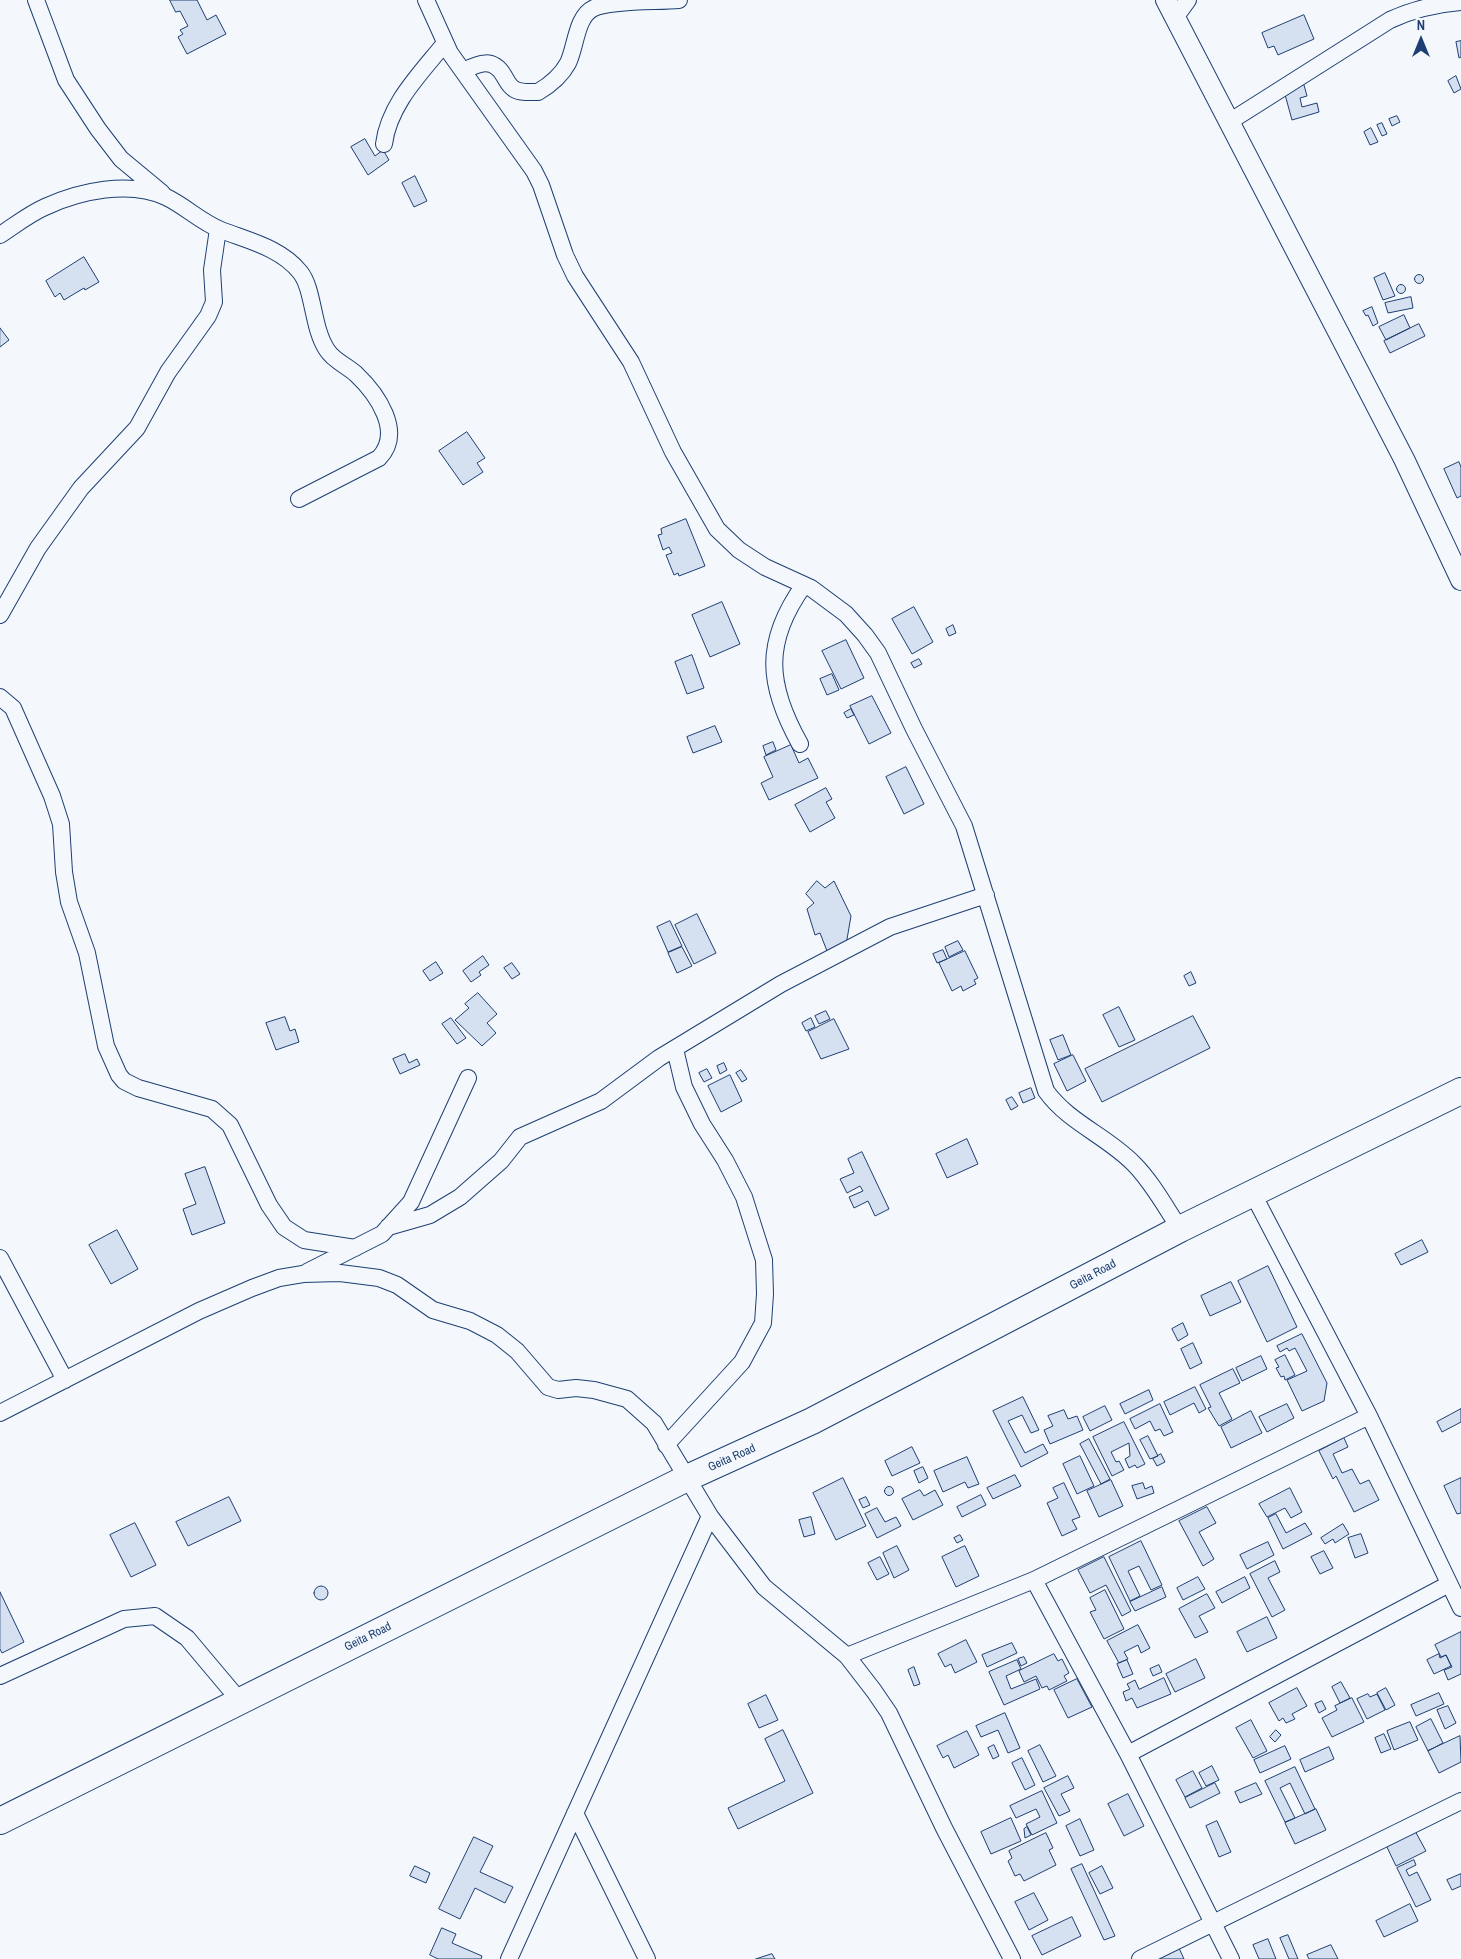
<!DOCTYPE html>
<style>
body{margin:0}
#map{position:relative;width:1461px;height:1959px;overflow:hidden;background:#f4f7fb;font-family:"Archivo Narrow",sans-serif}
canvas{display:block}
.north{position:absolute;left:1396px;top:15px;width:50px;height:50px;-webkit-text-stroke:4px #f4f7fb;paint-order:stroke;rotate:0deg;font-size:14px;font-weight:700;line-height:20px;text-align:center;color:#1d3f73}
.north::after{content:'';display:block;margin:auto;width:18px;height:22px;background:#1d3f73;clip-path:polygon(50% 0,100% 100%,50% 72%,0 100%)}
</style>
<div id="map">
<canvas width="1461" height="1959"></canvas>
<div class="north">N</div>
</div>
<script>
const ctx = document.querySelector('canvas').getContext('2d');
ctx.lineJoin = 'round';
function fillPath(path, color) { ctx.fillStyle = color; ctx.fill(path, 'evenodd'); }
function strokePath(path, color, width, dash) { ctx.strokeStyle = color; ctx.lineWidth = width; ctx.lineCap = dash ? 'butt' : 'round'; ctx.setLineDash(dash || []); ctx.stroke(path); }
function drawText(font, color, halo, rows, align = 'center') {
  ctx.font = font + ' "Archivo Narrow",sans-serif'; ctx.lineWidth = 4; ctx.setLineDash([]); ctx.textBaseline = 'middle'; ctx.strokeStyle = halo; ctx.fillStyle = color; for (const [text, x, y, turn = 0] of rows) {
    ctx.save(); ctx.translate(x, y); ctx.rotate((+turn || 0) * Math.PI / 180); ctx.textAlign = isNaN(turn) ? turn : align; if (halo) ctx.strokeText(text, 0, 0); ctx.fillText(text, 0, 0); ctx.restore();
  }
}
const building = new Path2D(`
 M170,0H197L207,20L216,15L226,34L187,54L178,37L183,34L180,30L188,26L180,11L176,12Z
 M1304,15L1314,39L1278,55L1274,46L1268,48L1262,33Z
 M1461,41V57L1459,58L1456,42Z
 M1456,76L1461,89L1454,93L1448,81Z
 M1304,85L1307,96L1300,98L1302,107L1317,103L1319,112L1292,120L1284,91Z
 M1397,116L1400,122L1392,126L1389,119Z
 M1382,123L1387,134L1382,136L1377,125Z
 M1371,128L1378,142L1370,145L1364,132Z
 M365,139L375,156L383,150L389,160L368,175L351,147Z
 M415,176L427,201L414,207L402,183Z
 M84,257L99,282L85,290L84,288L64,300L60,293L55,297L46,281Z
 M1385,273L1395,296L1383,300L1374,278Z
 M1414.5 279a4.5 4.5 0 1 1 9 0a4.5 4.5 0 1 1-9 0Z
 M1396.5 289a4.5 4.5 0 1 1 9 0a4.5 4.5 0 1 1-9 0Z
 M1411,297L1413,308L1388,313L1385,303Z
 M1372,307L1378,323L1373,326L1368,315L1366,316L1363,311Z
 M1404,315L1410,328L1386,340L1379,327Z
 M1419,324L1425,336L1390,353L1384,341Z
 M0,328L9,340L0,347Z
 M467,432L485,458L477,463L483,472L463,485L439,451Z
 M1459,462L1461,467V496L1457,498L1444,469Z
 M686,519L705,566L679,576L678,573L674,575L666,555L672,553L669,547L663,550L658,535L662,534L661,529Z
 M722,602L740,644L710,657L692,615Z
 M914,607L933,642L912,654L892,619Z
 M953,625L956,633L949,636L946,629Z
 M846,640L864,678L841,689L822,651Z
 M692,655L704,688L687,694L675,662Z
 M919,659L922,664L914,668L911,663Z
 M832,674L839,690L827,695L820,679Z
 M872,696L891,733L869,744L850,706Z
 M851,709L854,715L847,718L844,713Z
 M715,726L722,742L693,753L687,737Z
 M773,742L776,750L766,755L763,746Z
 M791,745L799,763L808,758L818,778L769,800L761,783L773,777L764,757Z
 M906,767L924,804L904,814L886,777Z
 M826,788L832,799L826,802L835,818L810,832L795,805Z
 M817,881L825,888L834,881L851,916L846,945L827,951L820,933L815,935L807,909L814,903L806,894Z
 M697,914L716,953L694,964L675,925Z
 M670,921L682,946L668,952L657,927Z
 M958,941L963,950L949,957L945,947Z
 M682,947L692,966L677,973L668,953Z
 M943,950L947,959L937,963L933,954Z
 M965,951L978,978L974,980L976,984L963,991L961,986L952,991L939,963Z
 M483,956L489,965L479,972L481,975L471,982L463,971Z
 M436,962L443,973L430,981L423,971Z
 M512,963L520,974L512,979L504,968Z
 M1191,972L1196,983L1189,986L1184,976Z
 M478,993L497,1014L487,1023L496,1033L482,1046L455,1020L469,1008L465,1004Z
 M1119,1007L1135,1040L1119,1047L1103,1015Z
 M826,1011L830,1019L819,1024L815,1016Z
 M1193,1016L1210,1048L1102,1102L1085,1069Z
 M285,1017L290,1031L295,1029L299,1042L276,1050L266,1023Z
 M451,1018L466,1038L457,1044L442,1024Z
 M811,1018L815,1027L806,1031L802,1023Z
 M834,1019L849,1049L821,1059L808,1032Z
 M1063,1035L1071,1055L1058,1060L1050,1040Z
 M405,1054L409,1063L417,1059L420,1065L400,1074L393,1059Z
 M1073,1055L1086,1081L1067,1091L1054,1064Z
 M724,1063L727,1070L720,1074L717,1066Z
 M707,1069L712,1078L704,1082L699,1073Z
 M741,1070L747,1079L742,1082L736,1073Z
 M730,1075L742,1101L721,1112L708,1086Z
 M1031,1088L1035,1098L1023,1103L1019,1093Z
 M1012,1097L1018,1106L1011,1110L1006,1100Z
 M967,1139L978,1164L947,1178L936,1154Z
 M862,1152L889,1209L875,1216L868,1201L854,1208L849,1197L863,1191L860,1186L847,1193L840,1179L854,1173L848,1159Z
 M205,1167L225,1223L192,1235L183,1209L196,1204L185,1174Z
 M117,1230L138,1269L111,1284L89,1245Z
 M1422,1240L1428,1252L1401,1265L1395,1254Z
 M1268,1266L1297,1327L1267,1342L1238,1281Z
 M1231,1282L1241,1302L1210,1316L1201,1296Z
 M1183,1323L1188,1335L1178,1341L1172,1329Z
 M1302,1334L1327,1383L1324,1401L1302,1411L1287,1380L1307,1371L1295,1348L1289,1351L1287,1348L1280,1352L1277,1346Z
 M1193,1343L1202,1363L1190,1369L1181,1349Z
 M1285,1355L1295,1375L1285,1380L1284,1376L1281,1377L1276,1368L1279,1367L1275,1360Z
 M1261,1356L1267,1369L1242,1381L1236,1368Z
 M1233,1369L1240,1383L1219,1393L1232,1419L1219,1426L1208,1408L1211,1407L1200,1385Z
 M1195,1387L1206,1409L1199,1413L1194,1403L1170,1415L1164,1402Z
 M1149,1390L1153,1400L1125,1414L1120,1404Z
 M1023,1397L1039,1430L1031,1433L1022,1415L1008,1421L1025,1453L1043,1444L1048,1453L1021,1467L993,1411Z
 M1160,1404L1173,1432L1164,1436L1160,1429L1155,1431L1150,1421L1135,1429L1130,1419Z
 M1287,1404L1294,1418L1267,1432L1259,1417Z
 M1105,1406L1112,1420L1090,1431L1083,1417Z
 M1461,1409V1422L1442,1432L1437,1422Z
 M1064,1410L1068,1419L1077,1416L1083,1430L1050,1444L1044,1430L1053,1426L1048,1416Z
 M1251,1411L1262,1433L1231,1448L1221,1427Z
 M1124,1422L1145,1464L1137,1468L1135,1465L1129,1468L1125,1459L1130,1456L1129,1443L1111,1452L1116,1462L1119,1461L1124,1470L1112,1476L1093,1437Z
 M1148,1436L1158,1456L1150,1459L1140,1440Z
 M1344,1438L1348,1447L1333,1454L1342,1473L1352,1469L1360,1484L1369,1480L1379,1500L1354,1512L1336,1476L1333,1479L1319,1451Z
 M1089,1439L1110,1479L1101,1484L1080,1444Z
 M912,1447L920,1463L892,1476L885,1461Z
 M1161,1454L1165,1462L1157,1466L1153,1459Z
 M1080,1456L1094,1486L1077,1494L1063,1464Z
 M967,1457L979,1484L968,1488L965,1482L943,1492L934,1471Z
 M923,1467L928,1478L919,1483L914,1471Z
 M1015,1475L1021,1486L993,1499L987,1488Z
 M843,1478L866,1526L836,1540L813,1493Z
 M1461,1478V1513L1457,1514L1444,1486Z
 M1111,1480L1123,1506L1099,1517L1087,1491Z
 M1064,1483L1080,1517L1072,1520L1077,1529L1062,1536L1047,1503L1058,1498L1053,1488Z
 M1143,1483L1145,1489L1152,1486L1154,1493L1137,1499L1132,1486Z
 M884.5 1491a4.5 4.5 0 1 1 9 0a4.5 4.5 0 1 1-9 0Z
 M1290,1488L1302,1512L1291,1518L1285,1508L1267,1517L1259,1504Z
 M920,1490L924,1496L935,1490L943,1505L913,1520L902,1499Z
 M981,1495L986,1505L962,1517L957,1507Z
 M229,1497L241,1521L188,1546L176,1522Z
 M866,1497L870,1505L863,1508L859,1500Z
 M1207,1507L1216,1523L1199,1532L1214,1559L1203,1566L1179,1521Z
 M877,1508L885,1522L896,1517L901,1526L877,1538L865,1514Z
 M1276,1514L1286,1533L1305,1523L1312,1534L1283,1549L1268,1518Z
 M811,1517L815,1534L804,1537L799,1520Z
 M135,1523L156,1565L131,1577L110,1535Z
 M1343,1524L1349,1534L1335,1543L1333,1539L1325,1544L1321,1538Z
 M1361,1534L1368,1553L1355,1558L1348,1538Z
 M960,1535L963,1540L957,1543L954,1538Z
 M1141,1541L1162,1585L1151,1590L1139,1566L1128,1571L1140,1596L1130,1601L1109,1557Z
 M1268,1542L1274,1555L1247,1569L1240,1555Z
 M897,1546L909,1570L894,1578L883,1553Z
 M965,1546L979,1576L956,1587L942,1557Z
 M1324,1551L1333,1568L1320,1574L1311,1557Z
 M880,1557L889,1574L877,1580L868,1563Z
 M1104,1557L1131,1611L1122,1616L1106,1585L1090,1593L1078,1570Z
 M1275,1561L1280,1572L1268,1578L1285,1610L1272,1617L1250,1574Z
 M1198,1577L1205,1589L1183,1600L1177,1588Z
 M1245,1577L1250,1588L1222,1603L1216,1592Z
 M314 1593a7 7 0 1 1 14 0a7 7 0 1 1-14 0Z
 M1162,1587L1166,1597L1135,1611L1130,1602Z
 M1105,1590L1124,1629L1104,1639L1090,1612L1096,1610L1090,1598Z
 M0,1592L24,1642L2,1653L0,1649Z
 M1207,1594L1215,1608L1199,1616L1208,1632L1195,1638L1179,1609Z
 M1267,1617L1277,1638L1247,1652L1237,1632Z
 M1138,1625L1150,1648L1141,1653L1138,1645L1124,1652L1128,1659L1119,1663L1107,1641Z
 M1461,1632V1674L1448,1680L1444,1670L1452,1667L1446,1655L1441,1657L1435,1645Z
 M966,1640L977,1662L955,1673L951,1664L945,1667L938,1654Z
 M1012,1643L1017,1653L987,1667L982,1655Z
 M1054,1654L1058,1661L1062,1659L1069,1673L1064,1676L1067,1681L1049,1690L1047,1686L1042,1688L1036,1676L1024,1682L1019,1671Z
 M1439,1654L1440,1658L1446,1655L1451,1666L1434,1674L1427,1660Z
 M1024,1657L1027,1663L1021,1666L1018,1659Z
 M1196,1659L1205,1678L1175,1692L1166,1674Z
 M1017,1660L1021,1669L1006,1676L1011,1689L1036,1679L1040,1689L1004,1705L989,1672Z
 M1127,1660L1133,1674L1123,1678L1117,1664Z
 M1159,1665L1162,1672L1153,1676L1150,1669Z
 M914,1667L920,1684L914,1686L908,1670Z
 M1164,1678L1171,1694L1137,1708L1132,1698L1126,1701L1123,1692L1130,1689L1127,1684L1135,1680L1139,1689Z
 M1077,1679L1092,1707L1068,1718L1054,1690Z
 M1341,1682L1350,1698L1340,1703L1332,1687Z
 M1297,1688L1307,1706L1292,1714L1295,1719L1286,1723L1283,1718L1279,1721L1269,1703Z
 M1386,1688L1395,1705L1386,1710L1377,1693Z
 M1439,1693L1444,1704L1416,1716L1411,1705Z
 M1368,1694L1370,1697L1377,1694L1385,1710L1367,1719L1357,1699Z
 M766,1695L778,1720L759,1728L748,1704Z
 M1352,1698L1364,1722L1332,1737L1322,1718L1337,1710L1335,1706Z
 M1322,1701L1326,1709L1319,1713L1315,1704Z
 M1448,1706L1456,1723L1445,1729L1437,1710Z
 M1005,1713L1020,1748L1008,1753L998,1730L981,1737L976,1726Z
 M1431,1719L1443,1743L1428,1751L1416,1727Z
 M1251,1720L1267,1751L1253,1758L1236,1728Z
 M1410,1722L1418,1740L1394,1750L1387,1731Z
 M783,1730L813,1793L738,1829L728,1808L785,1781L765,1739Z
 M1276,1730L1281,1735L1275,1742L1270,1737Z
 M967,1731L979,1755L954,1768L948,1755L943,1758L937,1746Z
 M1384,1734L1391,1749L1381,1753L1375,1738Z
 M1460,1736L1461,1762L1439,1773L1428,1751Z
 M994,1745L999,1756L993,1759L988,1748Z
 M1040,1745L1056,1776L1043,1782L1028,1751Z
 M1285,1746L1291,1759L1260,1773L1254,1760Z
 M1329,1747L1334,1759L1305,1772L1300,1760Z
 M1022,1758L1035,1785L1025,1790L1012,1763Z
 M1212,1766L1219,1780L1206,1786L1199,1773Z
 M1295,1767L1315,1809L1305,1814L1290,1783L1280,1788L1295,1818L1285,1822L1265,1781Z
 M1193,1771L1202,1788L1185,1797L1176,1780Z
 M1068,1776L1074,1788L1061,1794L1070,1811L1059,1816L1044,1788Z
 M1215,1783L1220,1793L1190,1808L1185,1798Z
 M1256,1783L1262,1794L1240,1803L1235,1792Z
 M1042,1791L1057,1823L1032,1835L1026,1824L1040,1817L1036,1809L1016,1818L1010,1806Z
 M1128,1794L1144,1826L1124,1836L1108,1804Z
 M1316,1809L1326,1830L1295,1844L1285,1823Z
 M1011,1818L1021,1841L991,1854L981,1832Z
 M1080,1819L1094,1850L1080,1856L1066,1826Z
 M1217,1821L1231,1852L1219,1857L1206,1826Z
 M1027,1827L1031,1835L1025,1838L1024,1829Z
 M1414,1829L1426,1851L1396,1866L1385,1843Z
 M1046,1833L1053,1848L1049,1850L1056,1865L1024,1881L1020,1874L1015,1876L1008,1861L1012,1858L1009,1851Z
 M474,1837L493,1846L480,1872L513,1887L505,1903L475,1888L460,1919L439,1909Z
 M1414,1860L1416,1865L1406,1870L1409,1876L1417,1872L1431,1900L1416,1907L1397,1868Z
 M1082,1864L1115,1936L1104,1940L1071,1869Z
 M415,1866L430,1873L426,1883L410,1876Z
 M1102,1866L1113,1888L1100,1894L1089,1873Z
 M1461,1874V1886L1452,1890L1447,1880Z
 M1034,1893L1048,1920L1029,1930L1015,1902Z
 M1410,1904L1418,1921L1384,1937L1376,1921Z
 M1072,1917L1081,1936L1042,1955L1032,1936Z
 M442,1928L456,1934L452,1943L482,1956L481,1959H438L430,1955Z
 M1288,1935L1298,1959H1289L1280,1938Z
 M1268,1939L1276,1959H1259L1253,1945Z
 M1331,1945L1338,1959H1309L1307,1955Z
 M1179,1948L1184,1959H1156Z
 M772,1954L775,1959H756Z`);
fillPath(building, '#d5e0f0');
strokePath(building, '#1d3f73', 1);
const minor = new Path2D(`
 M36,0L66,80L98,129L121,159L162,193
 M426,0L450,53L534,171L541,185L565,255L575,276L631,362L673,452L717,529L739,550L765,567L811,588L846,614L865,635L878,653L914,729L964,826L1046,1091C1069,1123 1107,1136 1134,1164C1152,1182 1166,1208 1180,1229
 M1175,18L1188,0
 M463,71C479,63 493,57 504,76C507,81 509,86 514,89C520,93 530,92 538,92C550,85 561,76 568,63C576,47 576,16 594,8C612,0 657,2 679,0
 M1229,122L1390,20C1414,9 1435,4 1461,2
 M384,144C389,104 421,73 445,43
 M0,235C14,226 29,214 45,207C79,191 130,180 166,197C185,206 201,222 221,230C249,241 281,248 300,272C314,289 312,328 327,350C334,361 346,365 356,374C377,394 404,432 379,458L299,499
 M0,615L38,548L81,488L137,428L168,372L208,316L214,302L212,270L218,229
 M0,697L13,708L52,796L61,824L64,872L69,902L87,953L106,1046L119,1075L124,1081L138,1088L212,1109L230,1125L269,1205L284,1227L304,1240L355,1248
 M800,744C767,685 763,642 804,585
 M1253,1194L1369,1416L1461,1608
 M388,1227L430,1215L460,1197L501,1161L520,1137L601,1101L659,1058L781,984L890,927L986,895
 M0,1258L65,1380
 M307,1272L382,1234L411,1202L468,1078
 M0,1413L199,1311L252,1288L279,1278L303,1274L340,1273L379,1278L397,1285L433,1310L470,1321L497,1335L517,1351L548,1387L558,1390L576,1388L594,1390L627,1399L654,1423L710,1516L764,1587L847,1656L874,1691L889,1713L944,1828L1012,1959
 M666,1445L742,1362L763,1323L765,1294L764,1260L744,1197L725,1160L702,1124L684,1087L675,1049
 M1034,1580L1128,1754L1231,1959
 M847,1656L1034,1580L1369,1416
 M0,1676L124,1619L155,1616L187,1638L240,1701
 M1128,1754L1449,1584
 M575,1813L647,1959
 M509,1959L710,1516
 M1140,1959L1461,1801`);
const tertiary = new Path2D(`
 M1166,0L1404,459L1461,580`);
const trunk = new Path2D(`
 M0,1821L687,1478L812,1421L1180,1229L1461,1091`);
strokePath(minor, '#1d3f73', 18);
strokePath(tertiary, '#1d3f73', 22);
strokePath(trunk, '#1d3f73', 28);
strokePath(minor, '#f4f7fb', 16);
strokePath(tertiary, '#f4f7fb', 20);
strokePath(trunk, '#f4f7fb', 26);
drawText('12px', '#1d3f73', '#f4f7fb', [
 ["Geita Road",1093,1275,-28],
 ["Geita Road",732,1458,-24],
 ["Geita Road",368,1637,-26]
]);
</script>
